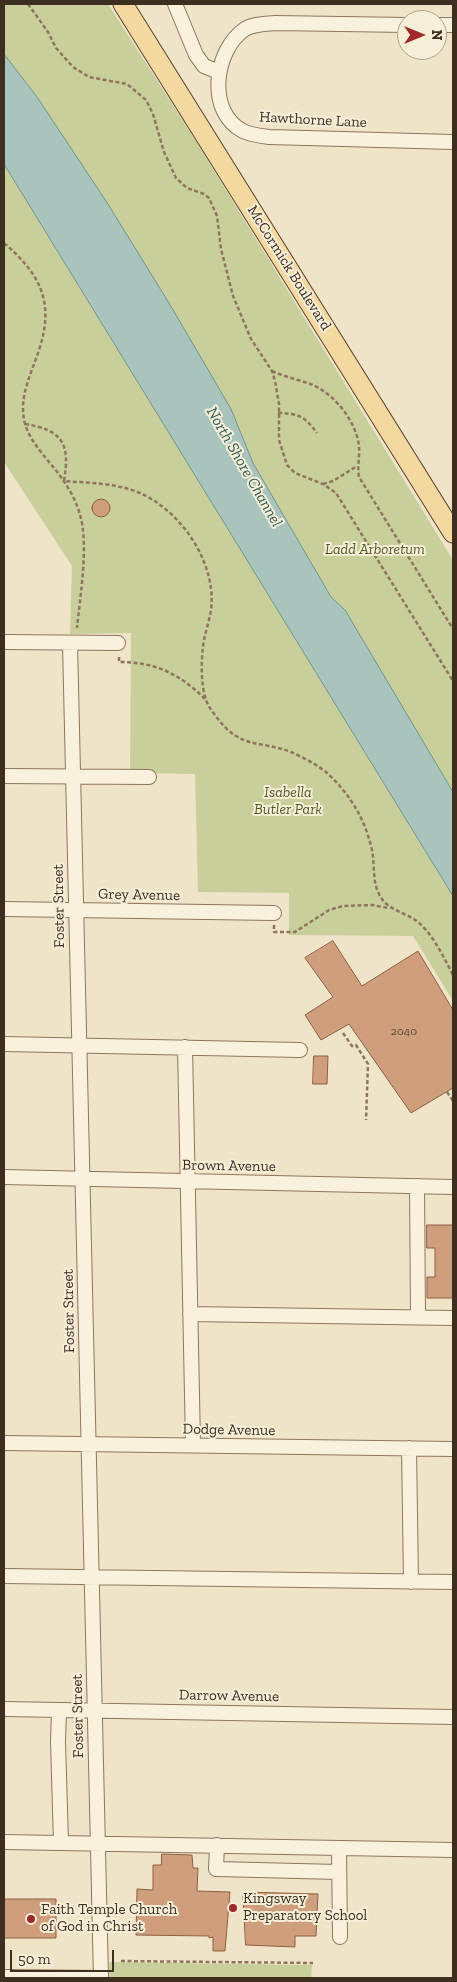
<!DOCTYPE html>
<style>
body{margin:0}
#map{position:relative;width:457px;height:1982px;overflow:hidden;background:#f0e4c8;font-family:"Zilla Slab",serif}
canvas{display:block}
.frame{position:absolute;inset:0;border:5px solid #3d2e20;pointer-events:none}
.north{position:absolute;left:397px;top:10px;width:50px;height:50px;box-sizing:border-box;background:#f7eed8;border:1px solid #ada18e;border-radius:50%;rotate:90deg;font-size:14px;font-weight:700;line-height:20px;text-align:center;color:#3d2e20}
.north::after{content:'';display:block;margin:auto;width:18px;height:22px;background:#9e2a2b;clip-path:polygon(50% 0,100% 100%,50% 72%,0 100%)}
.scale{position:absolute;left:10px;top:1950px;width:104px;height:22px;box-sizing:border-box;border:2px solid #3d2e20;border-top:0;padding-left:6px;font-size:15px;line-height:18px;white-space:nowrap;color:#3d2e20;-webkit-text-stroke:4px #f7eed8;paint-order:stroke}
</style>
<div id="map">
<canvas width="457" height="1982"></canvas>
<div class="frame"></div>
<div class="north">N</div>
<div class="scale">50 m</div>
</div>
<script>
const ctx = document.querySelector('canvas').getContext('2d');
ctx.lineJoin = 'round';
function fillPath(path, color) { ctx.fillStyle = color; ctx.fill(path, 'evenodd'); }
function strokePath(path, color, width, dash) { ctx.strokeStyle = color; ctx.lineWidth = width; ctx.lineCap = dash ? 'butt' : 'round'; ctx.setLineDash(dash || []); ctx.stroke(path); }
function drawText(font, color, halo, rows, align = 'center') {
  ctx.font = font + ' "Zilla Slab",serif'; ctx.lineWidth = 4; ctx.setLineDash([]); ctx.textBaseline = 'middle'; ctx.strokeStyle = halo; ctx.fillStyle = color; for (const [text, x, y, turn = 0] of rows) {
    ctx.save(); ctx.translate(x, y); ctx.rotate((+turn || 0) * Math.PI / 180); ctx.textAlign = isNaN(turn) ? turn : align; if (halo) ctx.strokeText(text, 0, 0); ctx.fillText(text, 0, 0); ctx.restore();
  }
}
fillPath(new Path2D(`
 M4,4H108L194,138L453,560V792L345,611L331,597L253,463L231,409L106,201L37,97L4,54Z
 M4,164L453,896V1001L413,936L289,935V893L198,892L195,774L130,773L131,633L70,634L72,566L4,462Z
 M109,1962L312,1965L311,1978H109Z`), '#c9cf9b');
const water = new Path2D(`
 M4,54L37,97L106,201L169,303L231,409L253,463L331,597L345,610L453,792V896L4,164Z`);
fillPath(water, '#a9c4bc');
strokePath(water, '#6f938a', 1);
const building = new Path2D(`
 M92 508a9 9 0 1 1 18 0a9 9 0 1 1-18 0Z
 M333,941L362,986L418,951L453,1010V1088L411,1113L349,1024L321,1040L305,1015L333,997L305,958Z
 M314,1056H328L327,1084H313Z
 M427,1225H453V1298H427V1277H435V1248H427Z
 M162,1854L192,1855L193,1868H198L197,1891L230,1892L225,1951H213V1937L209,1938V1936L136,1935L137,1889L153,1890V1865H161Z
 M243,1892L318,1894L316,1936H295V1947L246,1945Z
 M4,1899H56V1938H4Z`);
fillPath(building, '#cf9f7d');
strokePath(building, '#8d5f41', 1);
const minor = new Path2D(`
 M175,4L196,55L204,66L219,72
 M407,25L275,23C265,24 253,24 245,29C214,50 206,112 243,131C251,135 261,136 269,137L453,142
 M437,25H453
 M4,642L118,643
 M70,643L101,1978
 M4,776L149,777
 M4,909L274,913
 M4,1044L300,1050
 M185,1047L193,1445
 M4,1177L453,1187
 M417,1186L418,1317
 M190,1314L453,1318
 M4,1443L453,1449
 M409,1448L411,1582
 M4,1576L453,1582
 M4,1709L453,1717
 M59,1710L58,1742L61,1843
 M4,1842L453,1850
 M217,1845L216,1869L339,1872
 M339,1848L340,1937
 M4,1977L101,1978`);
const major = new Path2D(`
 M123,4L453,533`);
strokePath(minor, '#8d765c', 16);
strokePath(major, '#5b4430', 21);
strokePath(new Path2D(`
 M28,4L48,32L56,48L73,67L89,77L127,84L146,100L153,114L164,152L176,178L187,188L204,194L209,198L217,216L221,249L233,296L251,339L272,371L275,381L279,404V440L287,465L295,473L323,484L336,493L453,681
 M4,243C40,274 55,302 39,350C31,375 18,397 25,424C32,446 51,462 63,480C70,490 77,503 80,515C89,544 80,597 77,628
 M272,371C285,377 300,380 313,385C335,395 356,421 359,446C360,456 357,466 359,477L453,629
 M278,413C299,413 305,417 317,433
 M25,424C64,430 70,445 64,481C89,483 119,483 142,494C183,513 217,565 211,610C209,623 204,635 203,647C201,663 201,685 206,700C208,706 214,714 218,719C242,750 260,740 291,752C302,757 318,765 327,773C350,794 365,819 372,850C375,865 372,880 379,894C387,911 404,911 418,922C434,936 443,956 453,975
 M323,484L333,481L357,466
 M119,657V662C156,662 180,674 206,700
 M274,925V932H295L329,910L343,906L372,905L388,908
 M343,1033L352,1046L356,1045L368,1064L366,1120
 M447,1092L453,1101
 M121,1961L313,1963`), '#8d765c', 2.5, [4, 2.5]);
strokePath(minor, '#faf1dc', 14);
strokePath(major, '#f3d9a0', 19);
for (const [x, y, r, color] of [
 [233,1908,5,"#9e2a2b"],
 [31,1919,5,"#9e2a2b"]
]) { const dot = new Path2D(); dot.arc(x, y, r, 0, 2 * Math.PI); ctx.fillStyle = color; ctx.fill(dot); strokePath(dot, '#f7eed8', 2); }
drawText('12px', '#624a37', null, [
 ["2040",404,1032]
]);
drawText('15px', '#3d2e20', '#f7eed8', [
 ["Hawthorne Lane",313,120,3],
 ["McCormick Boulevard",289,268,58],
 ["Grey Avenue",139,895,1],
 ["Foster Street",59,906,-91],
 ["Brown Avenue",229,1166,1],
 ["Foster Street",69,1311,-91],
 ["Dodge Avenue",229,1430,1],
 ["Darrow Avenue",229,1696,1],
 ["Foster Street",78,1716,-91]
]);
drawText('italic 15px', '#4d5a26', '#f7eed8', [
 ["Ladd Arboretum",375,550],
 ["Isabella",288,793],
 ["Butler Park",288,810]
]);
drawText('15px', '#3d2e20', '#f7eed8', [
 ["Kingsway",243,1899],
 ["Preparatory School",243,1916],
 ["Faith Temple Church",41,1910],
 ["of God in Christ",41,1927]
], 'left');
drawText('italic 16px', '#2f5d5a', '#f7eed8', [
 ["North Shore Channel",244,467,60]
]);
</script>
